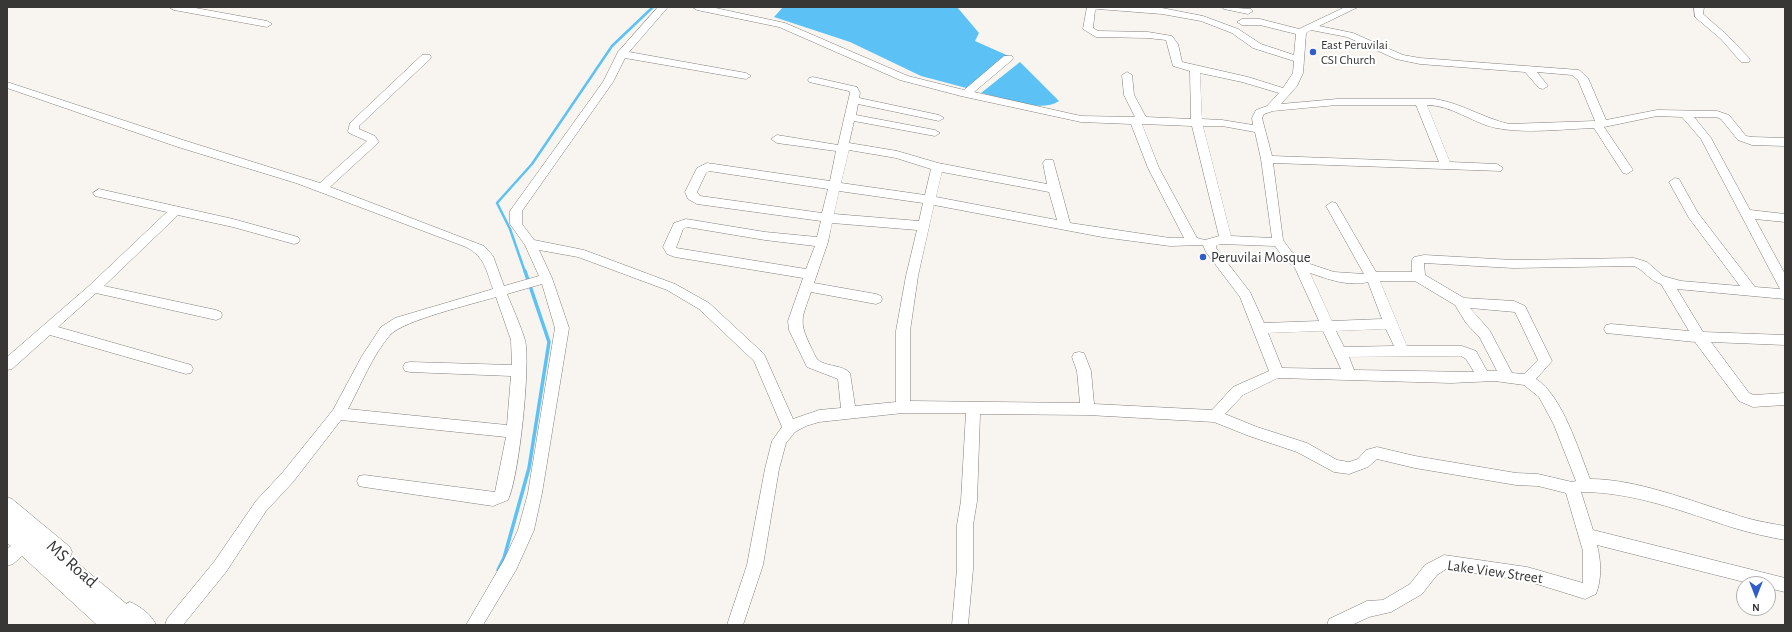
<!DOCTYPE html>
<style>
body{margin:0}
#map{position:relative;width:1792px;height:632px;overflow:hidden;background:#f8f5f1;font-family:"Alegreya Sans",sans-serif}
canvas{display:block}
.frame{position:absolute;inset:0;border:8px solid #383736;pointer-events:none}
.north{position:absolute;left:1736px;top:576px;width:40px;height:40px;box-sizing:border-box;background:#fff;border:1px solid #afafaf;border-radius:50%;rotate:180deg;font-size:11px;font-weight:700;line-height:16px;text-align:center;color:#383736}
.north::after{content:'';display:block;margin:auto;width:14px;height:18px;background:#315dcc;clip-path:polygon(50% 0,100% 100%,50% 72%,0 100%)}
</style>
<div id="map">
<canvas width="1792" height="632"></canvas>
<div class="frame"></div>
<div class="north">N</div>
</div>
<script>
const ctx = document.querySelector('canvas').getContext('2d');
ctx.lineJoin = 'round';
function fillPath(path, color) { ctx.fillStyle = color; ctx.fill(path, 'evenodd'); }
function strokePath(path, color, width, dash) { ctx.strokeStyle = color; ctx.lineWidth = width; ctx.lineCap = dash ? 'butt' : 'round'; ctx.setLineDash(dash || []); ctx.stroke(path); }
function drawText(font, color, halo, rows, align = 'center') {
  ctx.font = font + ' "Alegreya Sans",sans-serif'; ctx.lineWidth = 4; ctx.setLineDash([]); ctx.textBaseline = 'middle'; ctx.strokeStyle = halo; ctx.fillStyle = color; for (const [text, x, y, turn = 0] of rows) {
    ctx.save(); ctx.translate(x, y); ctx.rotate((+turn || 0) * Math.PI / 180); ctx.textAlign = isNaN(turn) ? turn : align; if (halo) ctx.strokeText(text, 0, 0); ctx.fillText(text, 0, 0); ctx.restore();
  }
}
fillPath(new Path2D(`
 M783,7H957L979,33L975,41L1011,57L970,89L921,76L850,42L774,17Z
 M1020,62L1059,101C1040,114 1002,97 981,93Z`), '#5cc2f5');
strokePath(new Path2D(`
 M525,272L510,229L497,203L532,164L612,46L653,7`), '#5cc2f5', 2.5);
strokePath(new Path2D(`
 M498,570L504,558L529,468L549,342L525,271`), '#5cc2f5', 3.5);
const minor = new Path2D(`
 M169,7H190L267,21L272,24L267,27L174,10Z
 M658,7H668L629,52L746,73L751,76L746,79L625,58L613,82L522,211V224L534,240L584,250L675,284L709,303L764,354L793,419L819,410L841,408L838,379L807,367L789,330L788,321L803,278L675,257L667,254L663,247L674,223L686,219L765,232L817,237L821,221L697,204L688,199L685,192L697,168L707,163L830,181L836,151L777,143L771,139L777,135L838,145L850,93L849,91L809,82L808,80L809,78L813,77L857,87L860,93L859,98L939,115L944,118L939,121L858,104L856,115L935,130L940,133L935,136L854,121L849,143L897,151L938,163L1047,184L1043,163L1045,160H1053L1070,223L1170,238H1184L1148,168L1131,124L1081,122L961,96L900,80L779,27L697,10L692,7H711L785,23L908,76L964,90L1004,56H1012L1013,58L1012,60L974,92L1081,116L1135,117L1124,95L1122,75L1127,72L1132,75L1134,95L1146,117L1191,119L1190,71L1173,66L1166,40L1148,38L1096,37L1083,29L1087,7L1162,8L1203,16L1238,29L1261,44L1294,55L1296,34L1260,25H1242L1237,22L1242,19H1260L1299,29L1345,7H1358L1319,26L1353,33L1403,55L1420,58L1579,70L1588,78L1606,120L1657,110L1717,111L1729,115L1746,136L1752,137L1785,138V146L1752,145L1738,140L1721,119L1716,117H1694L1711,138L1750,210L1785,214V222L1755,219L1785,274V299L1677,289L1703,332L1785,335V345L1711,342L1749,393L1754,395L1785,393V405L1753,407L1739,401L1695,342L1606,333L1604,329L1606,325L1611,324L1689,331L1661,284C1650,281 1644,270 1634,266L1513,268L1424,263L1425,275L1464,298L1514,301L1525,306L1552,361L1536,379C1562,395 1579,451 1590,479C1637,479 1690,501 1734,514C1750,520 1768,523 1785,526V540C1768,537 1751,533 1734,528C1684,512 1634,492 1581,492L1593,530L1785,578V592L1768,588V584H1752L1597,545C1601,560 1602,579 1596,594L1585,599L1527,581L1446,569L1437,575L1422,594L1391,612L1369,617L1352,625H1327L1329,619L1367,601L1383,600L1410,584L1425,565L1444,555L1527,567L1583,583V551L1566,493L1538,486L1516,485L1415,468L1377,459L1368,467L1349,474L1334,472L1297,452L1249,436L1214,422L1088,415L980,414L977,501L973,525V569L968,625H952L957,569V525L961,501L966,413H903L819,422L806,426L795,432L786,443L779,469L763,565L743,625H727L747,565L765,469L772,441L782,427L754,361L699,309L667,290L578,257L539,250L552,278L569,328L542,493L534,530L516,570L483,625H466L504,560L518,530L528,493L555,328L542,284L507,294C513,309 520,324 525,340C531,362 519,478 508,500L493,506L364,487L359,486L357,481L359,476L364,475L495,492L506,437L341,420L293,482L266,511L226,572L183,625H165L167,619L214,562L256,501L283,472L333,410L362,356L381,327L395,318L493,289C486,270 485,257 466,247L296,183L178,147L7,88V82L186,141L320,183L367,141L349,133L348,131L350,123L422,55H430L431,57L430,59L359,126V129L375,136L379,142L330,187L484,246L493,256L504,286L539,276L525,245L510,224V211L603,82L618,52ZM1098,9L1162,14L1201,21L1232,33L1253,48L1294,61L1293,73L1283,88L1248,77L1182,62L1178,44L1172,36L1148,32L1098,31L1093,28L1095,10ZM1311,30L1347,37L1396,59L1420,64L1525,72L1539,88L1543,89L1548,86L1537,72L1572,75L1578,80L1595,121L1509,124C1483,118 1461,103 1435,99H1337L1281,104L1297,86L1303,73L1306,33ZM1200,73L1242,82L1279,93L1267,106L1256,110L1252,118L1253,125L1222,120L1202,119ZM1337,105H1416L1439,162L1272,156L1262,118L1264,114L1273,111ZM1427,105C1452,105 1472,123 1496,128C1527,134 1562,129 1594,128L1623,173L1627,174L1633,170L1604,127L1657,116L1682,117L1701,139L1780,289L1755,287L1698,213L1679,179L1675,178L1669,182L1689,218L1740,286L1681,281L1663,276L1647,262L1634,258L1513,260L1424,255L1414,257L1412,260V272H1376L1336,203L1332,202L1326,206L1364,274L1334,272L1304,262L1291,251L1283,240L1273,163L1501,171L1503,168L1497,164L1450,162ZM1142,124L1192,126L1219,236L1205,240L1197,238L1159,168ZM1203,126H1222L1255,132L1261,159L1272,238L1231,236ZM849,150L896,158L931,169L925,195L841,183ZM709,171L828,189L822,213L700,196L697,192L706,173ZM942,172L1049,192L1057,220L936,197ZM839,191L923,203L919,221L834,214ZM934,205L1102,237L1170,246L1203,245L1206,252L1240,297L1269,371L1233,387L1212,410L1094,404L1091,371L1084,353L1079,352L1074,353L1072,357L1077,371L1080,403L910,401V331L918,276ZM832,223L917,230L906,276L896,331V402L855,406L850,373C842,365 831,367 821,362C816,360 814,353 811,347C798,321 802,318 811,292L876,304L881,302L882,299L881,296L876,294L814,283L828,242ZM687,227L765,240L815,246L806,269L676,248L683,229ZM1220,244L1275,246L1283,257L1295,268L1319,321L1264,323L1250,292L1216,248V246ZM1310,273C1328,279 1348,287 1368,282L1382,319L1332,321ZM1380,281H1415L1455,305L1466,323L1480,338L1497,371H1487L1476,351L1462,346H1407ZM496,297L511,340L512,365L410,362L405,363L403,367L405,371L410,372L511,376L507,425L348,409C361,385 372,356 390,335C404,320 473,304 496,297ZM1470,308L1515,312L1538,360L1524,374L1512,373L1490,331ZM1386,329L1394,346L1344,347L1336,331ZM1323,331L1341,369L1282,368L1268,333ZM1461,356L1466,359L1474,372L1354,370L1349,357ZM1278,378L1451,383L1495,381L1524,385L1539,397L1554,425L1576,481L1572,482L1538,474L1516,473L1415,456L1377,447L1366,450L1358,459L1349,462L1337,460L1307,443L1257,427L1225,414L1243,395Z
 M1222,7L1251,9L1253,11L1248,14L1224,9Z
 M1694,7H1704L1703,14L1727,35L1749,58L1750,60L1749,62H1741L1721,39L1695,17Z
 M99,189L233,219L298,237L300,240L298,243L294,244L233,227L178,215L104,286L216,310L221,312L222,315L221,318L216,320L96,293L58,327L191,365L193,369L191,373L186,374L50,335L12,369L7,370V357L90,285L167,212L95,196L93,193Z
 M7,497L12,499L70,547L72,552L70,557L64,559L58,557L7,513Z
 M7,526L12,528L28,541L115,619L117,625H97L22,556L13,564L7,566V549L11,546L7,543Z
 M130,602C140,606 152,615 156,625H136L124,615L122,610L124,605Z`);
const highway = new Path2D(`
 M7,508L15,511L142,617L145,625H115L7,532Z`);
strokePath(minor, '#82807c', 1);
strokePath(highway, '#82807c', 1);
fillPath(minor, '#fff');
fillPath(highway, '#fff');
for (const [x, y, r, color] of [
 [1313,52,4,"#315dcc"],
 [1203,257,4,"#315dcc"]
]) { const dot = new Path2D(); dot.arc(x, y, r, 0, 2 * Math.PI); ctx.fillStyle = color; ctx.fill(dot); strokePath(dot, '#fff', 1.5); }
drawText('13px', '#383736', '#fff', [
 ["East Peruvilai",1321,45],
 ["CSI Church",1321,60]
], 'left');
drawText('15px', '#383736', '#fff', [
 ["Peruvilai Mosque",1211,257]
], 'left');
drawText('15px', '#383736', '#fff', [
 ["Lake View Street",1495,572,8]
]);
drawText('18px', '#383736', '#fff', [
 ["MS Road",72,564,42]
]);
</script>
